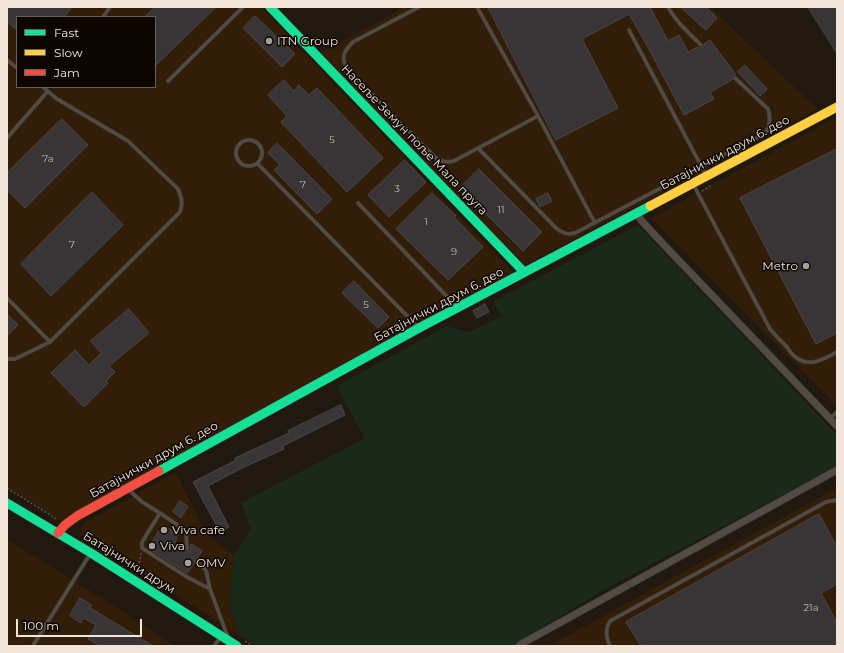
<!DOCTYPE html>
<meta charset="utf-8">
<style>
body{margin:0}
#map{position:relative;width:844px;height:653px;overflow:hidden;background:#211810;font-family:Montserrat,sans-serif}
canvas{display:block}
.frame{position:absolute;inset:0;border:8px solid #f2e6dc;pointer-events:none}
.legend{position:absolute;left:16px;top:16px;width:140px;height:72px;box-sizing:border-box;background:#0c0602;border:1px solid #686059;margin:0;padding:5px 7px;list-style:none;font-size:12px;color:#f2e6dc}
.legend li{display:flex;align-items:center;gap:8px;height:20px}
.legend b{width:20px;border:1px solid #686059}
.scale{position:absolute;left:16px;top:619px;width:126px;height:18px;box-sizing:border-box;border:2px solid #f2e6dc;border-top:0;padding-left:5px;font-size:12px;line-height:14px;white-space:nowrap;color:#f2e6dc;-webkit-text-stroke:3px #0c0602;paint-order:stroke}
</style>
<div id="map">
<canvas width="844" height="653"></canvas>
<div class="frame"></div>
<ul class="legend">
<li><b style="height:5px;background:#16e098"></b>Fast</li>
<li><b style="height:5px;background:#ffcf43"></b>Slow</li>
<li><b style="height:5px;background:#f24e42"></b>Jam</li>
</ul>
<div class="scale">100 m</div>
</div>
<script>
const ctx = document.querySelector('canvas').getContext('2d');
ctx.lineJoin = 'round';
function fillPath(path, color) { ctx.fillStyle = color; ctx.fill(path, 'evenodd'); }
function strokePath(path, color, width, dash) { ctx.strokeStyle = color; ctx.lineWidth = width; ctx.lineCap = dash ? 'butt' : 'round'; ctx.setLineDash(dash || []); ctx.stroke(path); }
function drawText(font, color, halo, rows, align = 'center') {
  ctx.font = font + ' Montserrat,sans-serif'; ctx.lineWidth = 3; ctx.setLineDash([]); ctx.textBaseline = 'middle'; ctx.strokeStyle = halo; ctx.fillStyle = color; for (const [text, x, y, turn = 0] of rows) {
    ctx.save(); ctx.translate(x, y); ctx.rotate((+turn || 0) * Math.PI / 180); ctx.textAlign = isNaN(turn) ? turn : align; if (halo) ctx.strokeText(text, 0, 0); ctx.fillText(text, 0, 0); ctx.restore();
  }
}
fillPath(new Path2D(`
 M7,7H261L514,273L62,522L7,487ZM17,17H155V87H48L60,96L57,98L43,87H17Z
 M405,7H710L818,109L795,121L704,171L525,265L316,55Z
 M837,117V406L651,218Z
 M176,472L206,533L234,555L229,602L240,636L81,535V528L86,522Z
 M837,488V646H550L559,640Z
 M7,539L105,600L176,646H7Z`), '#311d08');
fillPath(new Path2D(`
 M638,225L837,435V466L609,587L511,646H255L240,636L229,602L234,555L251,529L241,503L365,438L336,386L447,326L469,332L501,317L494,301Z`), '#1b291b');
const building = new Path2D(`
 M7,7H72L64,17H17V30L7,22Z
 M155,7H216L155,66V17H145Z
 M488,7H650L668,41L679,35L688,52L698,47L700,48H702L704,46V44L710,40L736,75L732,76V80L710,92L714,99L684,115L650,51L629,14L582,39L618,108L556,140Z
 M681,7H706L717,18L706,30Z
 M808,7H837V53Z
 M255,16L295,54L282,67L243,28Z
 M745,65L767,89L760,96L738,72Z
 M284,80L294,91L299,85L309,95L317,88L383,158L347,192L281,122L287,116L268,95Z
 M62,119L88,145L25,208L7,190V173Z
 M277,143L332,199L317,214L274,170L280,165L268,153Z
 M837,149V333L816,344L740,198Z
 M405,160L426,182L389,217L368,195Z
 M479,169L542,232L523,251L460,188Z
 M92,192L123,225L51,296L21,264Z
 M432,193L456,216L454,217L483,247L448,280L396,229Z
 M548,193L552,201L540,207L536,199Z
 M354,281L389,317L378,328L342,293Z
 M485,304L489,312L477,318L473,311Z
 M129,309L149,333L109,366L115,372L106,381L108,383L84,407L51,373L75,350L89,365L101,353L91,341Z
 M7,314L18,325L7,336Z
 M341,405L345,415L283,446L284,449L240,469L208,486L229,527L220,532L193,482L236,460L235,458L289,433L288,431Z
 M180,501L188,506L181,518L173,512Z
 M819,514L837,547V584L821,593L837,623V646H641L626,622Z
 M163,525L178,534L176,538L177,539L174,544L185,552H188L190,551L191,544L202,551L197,559L194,558L192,559V562L194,564L187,573L148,548Z
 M80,598L92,605L90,608L153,646H100L88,639L96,625L84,618L81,623L70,616Z`);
fillPath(building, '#393435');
strokePath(building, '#4a4647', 1);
const lane = new Path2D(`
 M419,7L353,42C339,55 342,63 353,76L436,158C442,162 447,163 454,161L538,116
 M477,7L538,116L595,223
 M668,7C676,22 689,33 701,45
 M103,17L110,7
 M629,30L706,175
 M7,60L17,68
 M168,81L243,7
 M7,138L48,91
 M236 153a13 13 0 1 1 26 0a13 13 0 1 1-26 0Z
 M478,148L556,228C562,233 567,235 575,233L766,133C770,125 771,118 768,109L735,78
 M257,163L418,327
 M693,184L770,329C775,335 780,340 785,345C788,348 790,352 793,355C808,369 822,360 837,352
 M358,203L457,307
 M7,298L50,342
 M7,359H15L50,342L180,212C183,202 182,199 178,189L128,141L57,99L43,87
 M830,419L837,412
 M129,490L142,502L160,513L186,531L187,549
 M160,513L142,542V548L145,550L187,577L210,589
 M195,561L206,570L210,589L224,627L228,637
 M33,646L34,644L90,554
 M214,646L221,637
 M610,646C606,637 605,630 610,621L826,502L837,500`);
const street = new Path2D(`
 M637,213L641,220L664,245L837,426
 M519,646L523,643L837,470`);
const fast = new Path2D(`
 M270,7L524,272
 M159,471L419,328L650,206
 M7,503L91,553L237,646`);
const slow = new Path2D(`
 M650,206L837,107`);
const jam = new Path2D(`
 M58,533L65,525L77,516L159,471`);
strokePath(lane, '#38312c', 4.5);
strokePath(street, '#38312c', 8);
strokePath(fast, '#38312c', 10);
strokePath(slow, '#38312c', 10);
strokePath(jam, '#38312c', 10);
strokePath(new Path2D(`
 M702,191L709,187L710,185
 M7,488L58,520
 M138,571L141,553
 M245,641L252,646`), '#58524c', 1.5, [2, 2]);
strokePath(lane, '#524b44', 3.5);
strokePath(street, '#524b44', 7);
strokePath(fast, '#16e098', 9);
strokePath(slow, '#ffcf43', 9);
strokePath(jam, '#f24e42', 9);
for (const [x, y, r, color] of [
 [269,41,4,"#a99e95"],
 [806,266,4,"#a99e95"],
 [164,530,4,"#a99e95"],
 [152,546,4,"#a99e95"],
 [188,563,4,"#a99e95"]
]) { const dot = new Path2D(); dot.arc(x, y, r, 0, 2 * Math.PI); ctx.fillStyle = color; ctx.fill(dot); strokePath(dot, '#0c0602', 1.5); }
drawText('10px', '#c4bab2', null, [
 ["5",332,140],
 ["7a",48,159],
 ["7",303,185],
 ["3",397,189],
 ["11",501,210],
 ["1",426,222],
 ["7",72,245],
 ["9",454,252],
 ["5",366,305],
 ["21a",811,608]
]);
drawText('12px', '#f2e6dc', '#0c0602', [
 ["ITN Group",277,41],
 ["Metro",798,266,"right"],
 ["Viva cafe",172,530],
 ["Viva",160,546],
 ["OMV",196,563]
], 'left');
drawText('12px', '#f2e6dc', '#0c0602', [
 ["Насеље Земун поље Мала пруга",414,140,46],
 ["Батајнички друм 6. део",725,153,-28],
 ["Батајнички друм 6. део",439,305,-28],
 ["Батајнички друм 6. део",154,460,-29],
 ["Батајнички друм",129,563,32]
]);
</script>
